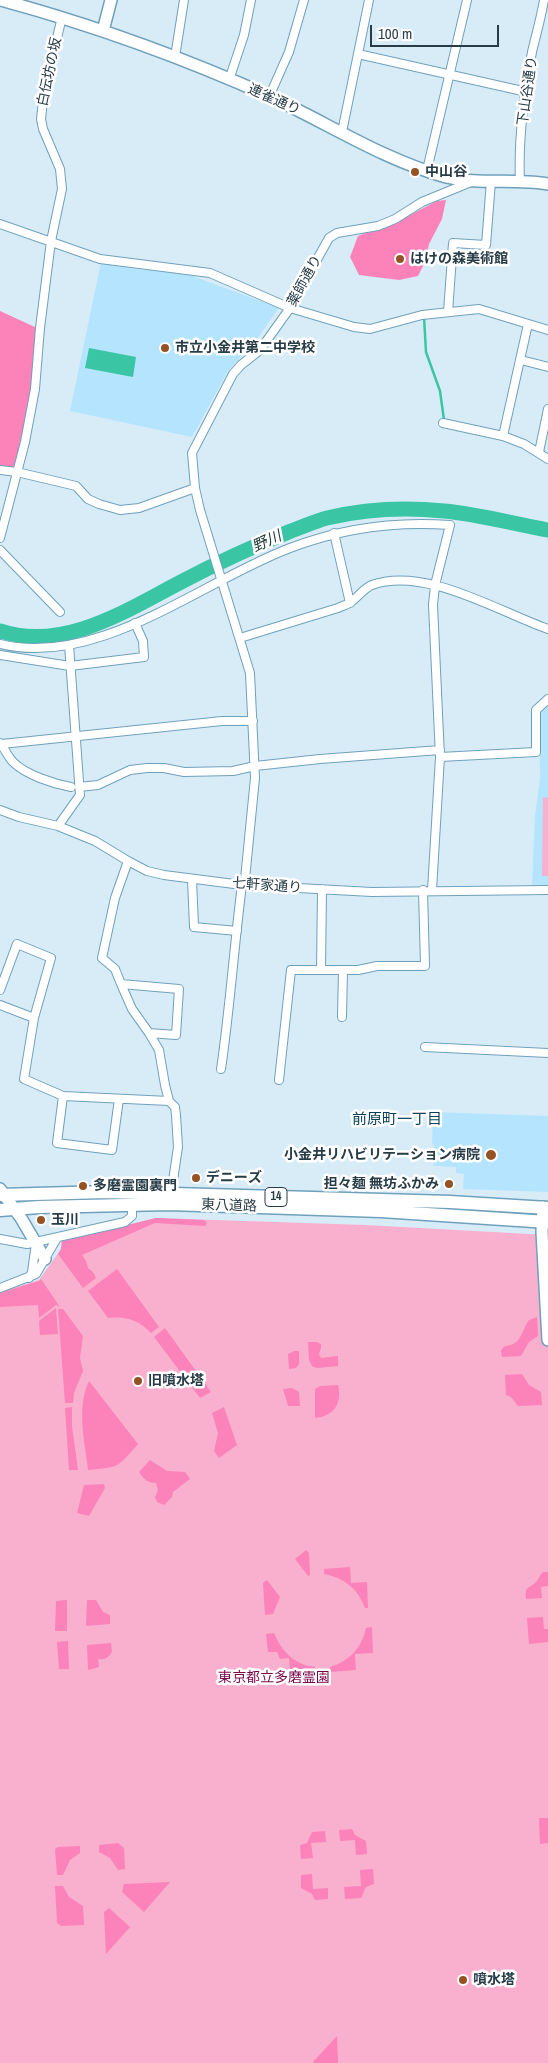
<!DOCTYPE html>
<meta charset="utf-8">
<style>
body{margin:0}
#map{position:relative;width:548px;height:2063px;overflow:hidden;background:#d8ecf8;font-family:"Archivo Narrow",sans-serif}
canvas{display:block}
.scale{position:absolute;left:370px;top:25px;width:129px;height:22px;box-sizing:border-box;border:2px solid #273c47;border-top:0;padding-left:6px;font-size:15px;line-height:18px;white-space:nowrap;color:#273c47;-webkit-text-stroke:4px #fff;paint-order:stroke}
</style>
<div id="map">
<canvas width="548" height="2063"></canvas>
<div class="scale">100 m</div>
</div>
<script>
const ctx = document.querySelector('canvas').getContext('2d');
ctx.lineJoin = 'round';
function fillPath(path, color) { ctx.fillStyle = color; ctx.fill(path, 'evenodd'); }
function strokePath(path, color, width, dash) { ctx.strokeStyle = color; ctx.lineWidth = width; ctx.lineCap = dash ? 'butt' : 'round'; ctx.setLineDash(dash || []); ctx.stroke(path); }
function drawText(font, color, halo, rows, align = 'center') {
  ctx.font = font + ' "Archivo Narrow","Noto Sans JP",sans-serif'; ctx.lineWidth = 5; ctx.setLineDash([]); ctx.textBaseline = 'middle'; ctx.strokeStyle = halo; ctx.fillStyle = color; for (const [text, x, y, turn = 0] of rows) {
    ctx.save(); ctx.translate(x, y); ctx.rotate((+turn || 0) * Math.PI / 180); ctx.textAlign = isNaN(turn) ? turn : align; if (halo) ctx.strokeText(text, 0, 0); ctx.fillText(text, 0, 0); ctx.restore();
  }
}
fillPath(new Path2D(`
 M101,262L135,269L187,274L279,308L257,339L228,371L192,437L70,411Z
 M548,704V885H532L535,815L540,779L539,710Z
 M433,1112L548,1116V1192L463,1189L464,1174L456,1173V1167L433,1166L434,1144L432,1145Z`), '#b4e4fe');
fillPath(new Path2D(`
 M543,797L548,798V876H542Z
 M156,1218L365,1225L548,1235V2063H0V1292L39,1280L61,1249L62,1241Z`), '#f8b0ce');
fillPath(new Path2D(`
 M446,200L442,219L429,244L425,262L418,276L399,280L359,275L350,257L358,236L412,214L437,201Z
 M0,311L37,328L33,389L15,470L0,468Z
 M156,1218L204,1220L207,1223L205,1226L155,1223L82,1255L86,1261L88,1268L93,1272L96,1278L83,1288L58,1254L61,1249L62,1241Z
 M117,1269L159,1327L151,1333C139,1320 126,1316 108,1318L88,1291Z
 M41,1279L60,1307L56,1305L39,1318L38,1305L0,1307V1293L39,1281Z
 M56,1308L58,1334L40,1335L39,1321Z
 M58,1309H63L83,1336L80,1358L83,1371L74,1393L73,1403H65Z
 M537,1317L538,1336L529,1342L521,1356L502,1357L501,1350L505,1346C522,1345 521,1331 529,1320Z
 M165,1328L211,1392L200,1398L154,1337Z
 M308,1342H317L321,1344V1348L319,1354L321,1358L338,1356V1366L317,1368L312,1366L309,1360Z
 M294,1351H299V1364L296,1368L289,1369L288,1354Z
 M522,1374L529,1385L541,1392L542,1405L518,1406L511,1397L506,1395L505,1375Z
 M89,1381L138,1444C117,1468 120,1467 88,1470C85,1441 76,1408 89,1381Z
 M338,1385C342,1403 335,1416 315,1418V1389L320,1386Z
 M292,1388L299,1392L300,1406H288L283,1389Z
 M72,1407V1426L78,1470H69L65,1408Z
 M224,1407L237,1445L219,1458L214,1451L218,1433L212,1413Z
 M150,1460L167,1471L185,1472L190,1479L173,1492L172,1497L164,1505L157,1502L155,1497L158,1490L156,1483C147,1483 144,1479 139,1472Z
 M104,1484L105,1488L89,1516L77,1513L84,1485Z
 M306,1550L309,1553L310,1575L308,1576L295,1559Z
 M350,1567L351,1583L367,1582L368,1608H365C358,1589 345,1578 324,1574V1569Z
 M543,1572H548V1586L541,1587L542,1598L526,1599C525,1585 528,1590 536,1582C538,1580 540,1575 543,1572Z
 M267,1580L280,1597L273,1614L265,1615L263,1583Z
 M67,1600V1631H55L56,1601Z
 M87,1600H96L103,1612L110,1615V1624L86,1626Z
 M543,1617L544,1629H548V1642L529,1644L527,1618Z
 M372,1627L373,1653L355,1654L356,1670L330,1672V1667C350,1661 362,1647 366,1628Z
 M274,1633C282,1652 295,1665 315,1667L316,1672L294,1674L290,1671L289,1658L280,1659L277,1652H268L266,1634Z
 M68,1641L69,1669H59L57,1642Z
 M111,1643L112,1652C108,1658 105,1660 98,1659L99,1667L88,1670L87,1645Z
 M539,1818H548V1843L540,1844Z
 M352,1829L355,1835L366,1841L367,1854L356,1855L355,1840L340,1841L339,1830Z
 M325,1831L326,1842L311,1843L313,1858L301,1859L300,1845L307,1843L312,1832Z
 M118,1843L124,1848L125,1869L118,1870L110,1858L99,1852V1845Z
 M80,1846V1853L70,1860L63,1875H57L55,1849L58,1847Z
 M373,1869L374,1884L366,1887L361,1898L345,1899L344,1887L361,1886L360,1870Z
 M312,1874L313,1889L328,1888V1899L315,1900L312,1894L301,1888V1875Z
 M170,1882L144,1912L122,1892L124,1884Z
 M55,1886H63L69,1897L83,1906L84,1925L61,1926L57,1923Z
 M109,1908L130,1927L106,1954L104,1912Z
 M337,2036L338,2063H314L313,2062Z`), '#fc82ba');
fillPath(new Path2D(`
 M89,348L136,357L133,377L85,368Z`), '#3ac6a4');
strokePath(new Path2D(`
 M424,317L426,352L440,391L444,420`), '#3ac6a4', 2.5);
strokePath(new Path2D(`
 M0,631C64,652 127,610 181,582C217,563 254,546 291,531C303,527 315,521 327,518C365,509 405,507 444,511C478,514 514,524 548,530`), '#3ac6a4', 15);
const street = new Path2D(`
 M358,54L527,92
 M175,57L184,0
 M229,80L244,35L251,0
 M269,97L289,52L304,0
 M342,132L369,0
 M427,170L467,0
 M520,182C518,140 524,94 532,52C536,35 541,18 544,0
 M0,224L100,259L210,273L290,308L354,327L370,329L422,315L479,309L548,330
 M448,312L453,243L486,245L491,181
 M521,360L548,367
 M443,423L503,436L528,324
 M503,436L524,444L548,459
 M539,452L548,409
 M0,470L17,472L76,486L88,499L99,504L120,510L139,508L195,488
 M334,533L350,603
 M0,538L25,442L35,389L40,328L51,241L62,189L60,169L43,129L41,119L44,92L62,17
 M0,550L60,612
 M240,638L338,608C342,606 347,605 351,602C358,597 364,588 372,585C425,566 499,612 548,629
 M0,644C99,668 202,581 290,548C342,528 395,521 450,525L435,585L433,605L440,757L432,890
 M0,655L70,666L144,657L143,641L135,623
 M0,743C5,749 8,757 13,762C26,775 54,784 71,787
 M2,744L222,721H253
 M440,757L536,752V710L548,699
 M79,787L98,785L130,770L147,768H164L184,772L233,771L255,766L320,759L440,750
 M0,810L19,817L58,826L95,841L128,861L147,871L164,875L242,885L372,892L548,890
 M58,826L80,795L69,645
 M192,879L194,927L237,931
 M321,970L322,889
 M121,984L132,1009L149,1033L176,1035L179,989L121,984L115,969L102,958L115,898L128,861
 M0,990L17,944L51,958L34,1018
 M0,1005L34,1018L24,1079L63,1096L169,1101
 M342,1017L343,970
 M149,1033L159,1050L165,1085L169,1101L175,1107L176,1115L178,1147L171,1194
 M425,1047L548,1053
 M221,1069C230,1008 234,946 242,885L245,879L255,778L250,673L200,510L195,488L192,453L233,374L241,365L260,350L290,308L329,238L337,233L378,226L395,219L422,202L471,182
 M279,1080L291,970H358L377,966H425L423,890
 M63,1096L57,1143L112,1150L119,1099
 M0,1239L27,1244L125,1222L132,1216V1205
 M29,1278L32,1272L36,1243
 M0,1288L36,1274L57,1238`);
const secondary = new Path2D(`
 M1,0C93,25 184,58 271,97C329,124 384,160 446,177C479,185 515,178 548,184
 M103,31L111,0
 M0,1189L21,1218L45,1259
 M543,1207L542,1232L548,1340`);
const primary = new Path2D(`
 M0,1195L106,1192L450,1202L548,1208
 M0,1210L39,1207L169,1204L381,1211L548,1222`);
strokePath(street, '#6fa1bc', 10);
strokePath(secondary, '#6fa1bc', 14);
strokePath(primary, '#6fa1bc', 15);
strokePath(street, '#fff', 8);
strokePath(secondary, '#fff', 11);
strokePath(primary, '#fff', 12);
for (const [x, y, r, color] of [
 [415,172,5,"#955223"],
 [400,259,5,"#955223"],
 [165,348,5,"#955223"],
 [491,1155,6,"#955223"],
 [196,1178,5,"#955223"],
 [449,1184,5,"#955223"],
 [83,1186,5,"#955223"],
 [41,1220,5,"#955223"],
 [138,1381,5,"#955223"],
 [463,1980,5,"#955223"]
]) { const dot = new Path2D(); dot.arc(x, y, r, 0, 2 * Math.PI); ctx.fillStyle = color; ctx.fill(dot); strokePath(dot, '#fff', 2); }
for (const [x, y, w] of [
 [276,1197,22]
]) { const box = new Path2D(); box.roundRect(x - w / 2, y - 9.5, w, 19, 4); ctx.fillStyle = '#fff'; ctx.fill(box); strokePath(box, '#273c47', 1); }
drawText('bold 12px', '#273c47', null, [
 ["14",276,1197]
]);
drawText('14px', '#273c47', '#fff', [
 ["白伝坊の坂",50,72,-78],
 ["下山谷通り",528,91,-82],
 ["連雀通り",274,100,24],
 ["薬師通り",305,281,-61],
 ["七軒家通り",267,886,4],
 ["東八道路",229,1206,2]
]);
drawText('bold 14px', '#273c47', '#fff', [
 ["中山谷",425,172],
 ["はけの森美術館",410,259],
 ["市立小金井第二中学校",175,348],
 ["小金井リハビリテーション病院",480,1155,"right"],
 ["デニーズ",206,1178],
 ["担々麺 無坊ふかみ",439,1184,"right"],
 ["多磨霊園裏門",93,1186],
 ["玉川",51,1220],
 ["旧噴水塔",148,1381],
 ["噴水塔",473,1980]
], 'left');
drawText('14px', '#78064a', '#fff', [
 ["東京都立多磨霊園",274,1678]
]);
drawText('italic 15px', '#213d35', '#fff', [
 ["野川",267,542,-25]
]);
drawText('15px', '#073f56', '#fff', [
 ["前原町一丁目",397,1120]
]);
</script>
